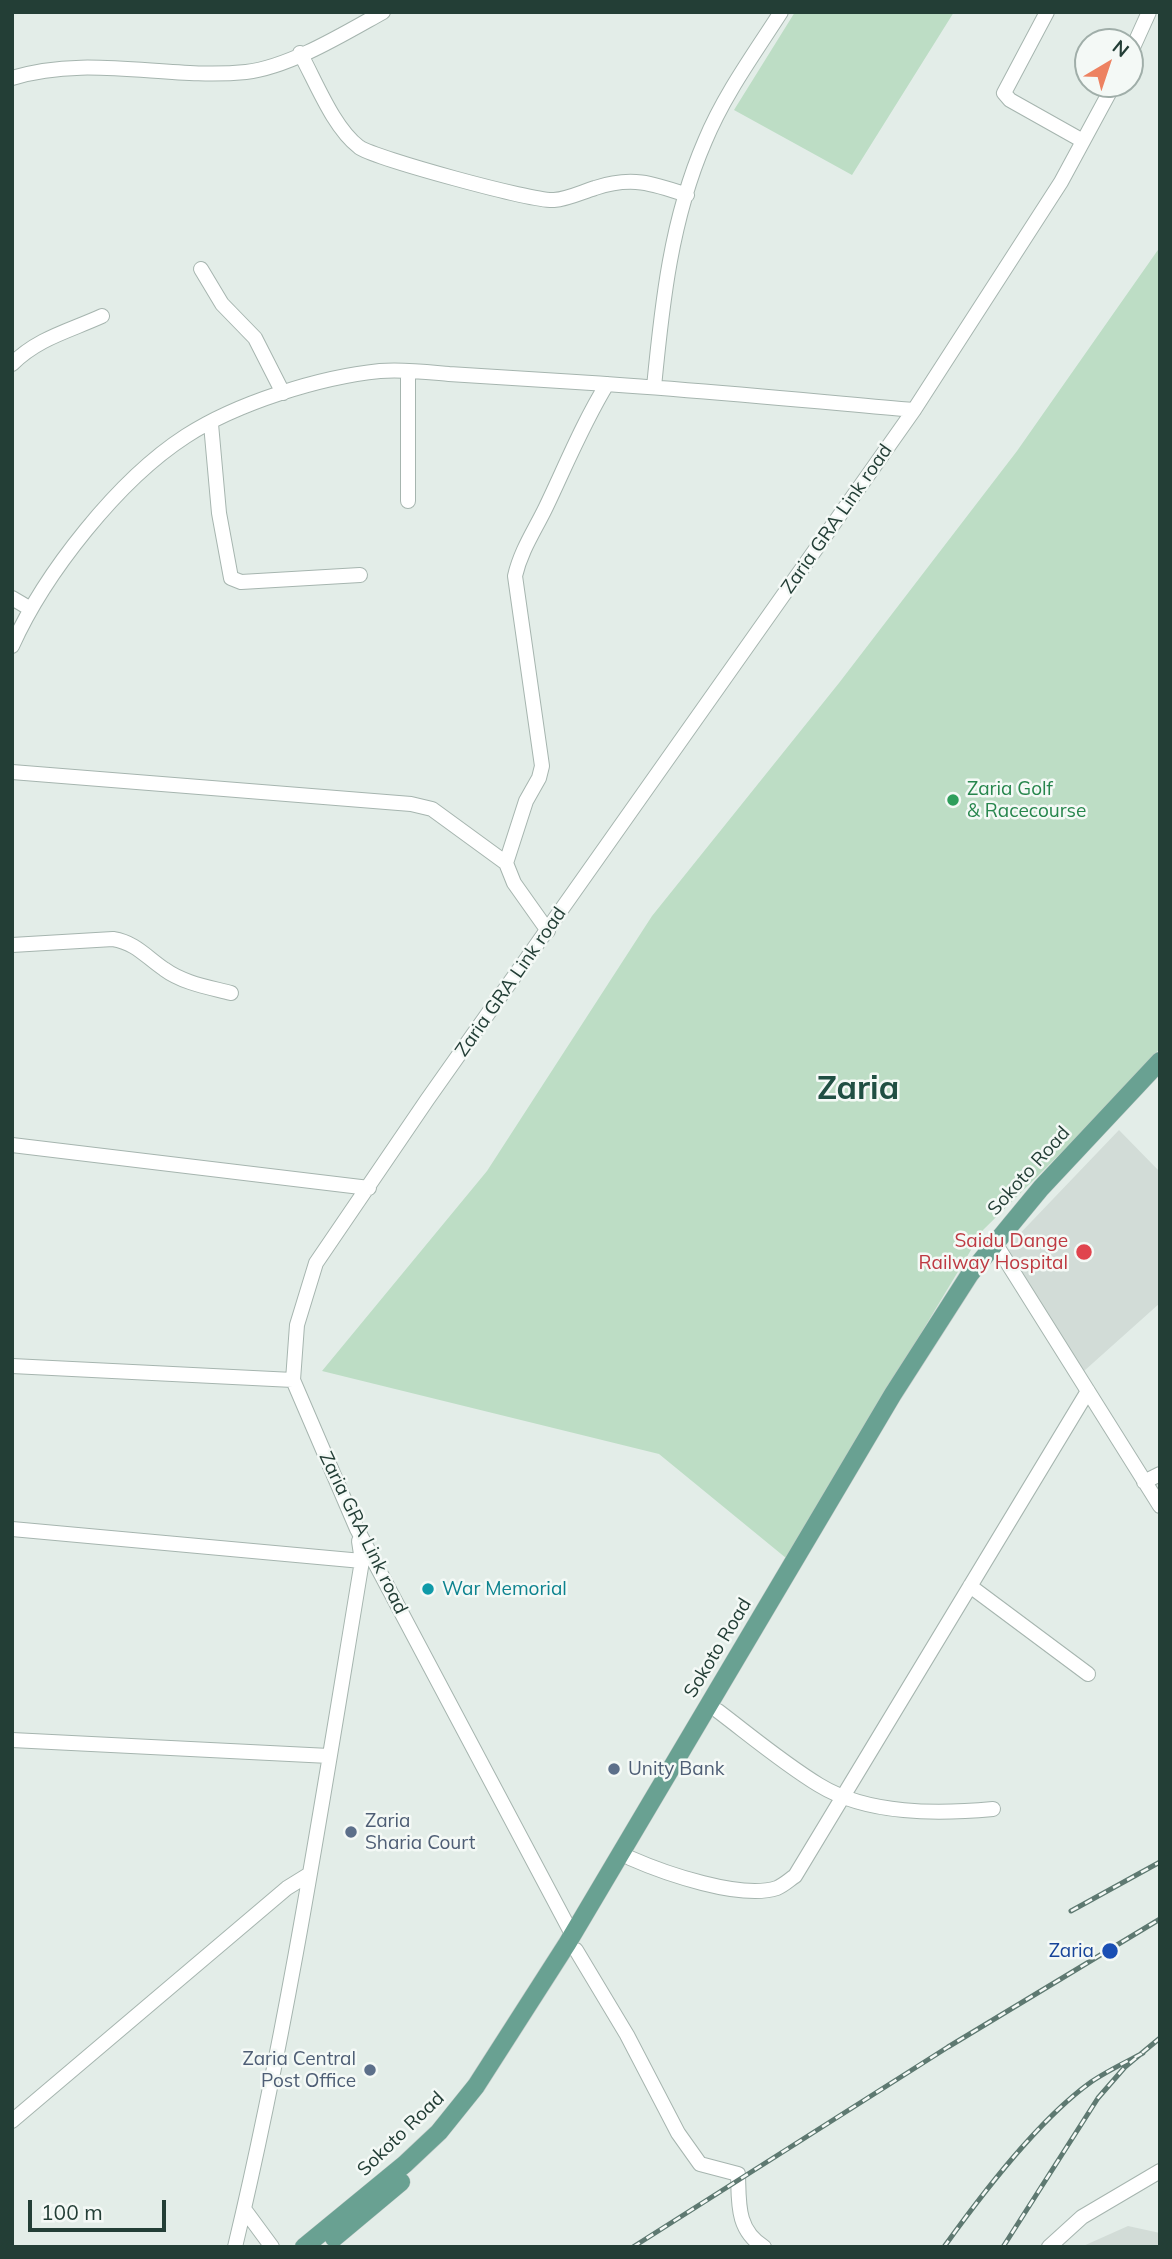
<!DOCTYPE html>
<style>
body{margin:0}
#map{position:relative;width:1172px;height:2259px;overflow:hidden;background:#e3ede8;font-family:Mulish,sans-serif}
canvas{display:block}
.frame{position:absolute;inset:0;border:14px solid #233e36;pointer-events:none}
.north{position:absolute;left:1074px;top:28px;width:70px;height:70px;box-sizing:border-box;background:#f4f9f6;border:2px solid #a0aea9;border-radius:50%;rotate:39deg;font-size:19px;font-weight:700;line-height:28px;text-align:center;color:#233e36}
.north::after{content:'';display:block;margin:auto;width:24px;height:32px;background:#ed8261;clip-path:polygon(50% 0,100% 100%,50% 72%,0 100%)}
.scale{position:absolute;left:28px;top:2200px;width:138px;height:32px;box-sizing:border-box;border:4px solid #233e36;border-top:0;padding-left:9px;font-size:21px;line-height:24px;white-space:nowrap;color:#233e36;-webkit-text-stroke:5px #f4f9f6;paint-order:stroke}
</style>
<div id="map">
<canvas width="1172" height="2259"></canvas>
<div class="frame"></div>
<div class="north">N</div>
<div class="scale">100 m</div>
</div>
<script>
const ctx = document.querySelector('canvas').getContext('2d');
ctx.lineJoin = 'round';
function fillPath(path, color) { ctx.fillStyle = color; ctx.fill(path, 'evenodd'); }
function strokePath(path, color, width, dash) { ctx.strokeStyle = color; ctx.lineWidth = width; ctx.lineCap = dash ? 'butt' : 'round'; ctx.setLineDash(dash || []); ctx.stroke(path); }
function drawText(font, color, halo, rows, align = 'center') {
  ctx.font = font + ' Mulish,sans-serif'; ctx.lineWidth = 5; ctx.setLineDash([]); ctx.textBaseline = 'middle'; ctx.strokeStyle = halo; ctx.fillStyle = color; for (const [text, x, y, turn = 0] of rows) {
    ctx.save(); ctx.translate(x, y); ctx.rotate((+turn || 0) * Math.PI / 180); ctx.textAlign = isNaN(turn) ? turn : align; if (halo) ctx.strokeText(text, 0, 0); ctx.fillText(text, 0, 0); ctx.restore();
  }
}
fillPath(new Path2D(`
 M1119,1130L1160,1172V1303L1084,1371L1010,1258L1009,1245Z
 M1128,2226L1160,2233V2247H1081Z`), '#d2dcd7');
fillPath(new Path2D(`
 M795,12H954L852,175L734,110Z
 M1160,247V1048L1131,1084L983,1230L786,1558L659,1454L322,1371L487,1171L652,916L839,683L1017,451Z`), '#bdddc5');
const minor = new Path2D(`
 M1047,12L1004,93L1010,100L1083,141
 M300,53C316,82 333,127 359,147C374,158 534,202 554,200C568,199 582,192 595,188C631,176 652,183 687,195
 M1130,54L1149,12
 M12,78C89,54 168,80 246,72C290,67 345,33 383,12
 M201,269L222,304L255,338L283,393
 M12,364C38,338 69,331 102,316
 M408,371V501
 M654,387C662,304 671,219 705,141C724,95 754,54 781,12
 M211,424L219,513L231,578L241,582L360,575
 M12,598L29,608
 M12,646C45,573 118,480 186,436C237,403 320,377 380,371C403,369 427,372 449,374C491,377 534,379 576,382C689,389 801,400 914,410
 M12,772L411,804L432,809L506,863L514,883L548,931
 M506,863L526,801L539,778L542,766L515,576C521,550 535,530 546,507C566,465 583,423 607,384
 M12,945L113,939C136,943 145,956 164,969C183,983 208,987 231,993
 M12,1145L369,1188
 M1000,1251L1160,1506
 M12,1366L293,1380
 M1144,1482L1160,1474
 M12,1529L362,1561
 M970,1586L1088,1674
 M718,1711C751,1736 783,1763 819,1785C868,1815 938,1814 993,1809
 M12,1740L329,1756
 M630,1858C664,1873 741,1900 777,1888C784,1885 789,1880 795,1876L1088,1391
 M572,1934L357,1529L293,1380L297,1325L316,1263L427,1100L914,410L1061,182L1114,84
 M576,1950L627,2035L678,2133L700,2164L738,2174C739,2202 736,2230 764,2247
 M12,2121L287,1888L308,1875
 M244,2209L272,2247
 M235,2247C289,2021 324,1790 362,1561L359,1541
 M1049,2247L1082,2217L1160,2171`);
const major = new Path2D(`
 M334,2238L401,2182
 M304,2247L405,2164L439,2132L476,2086L567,1944L893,1394L970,1274L1041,1188L1160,1061`);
strokePath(minor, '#a6b5af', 16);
strokePath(major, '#c1c9c7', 19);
strokePath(minor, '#fff', 14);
strokePath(major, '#69a192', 18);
const rail = new Path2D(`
 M1071,1911L1160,1862
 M633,2247L948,2047L1160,1919
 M944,2247C982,2194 1038,2120 1091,2082C1107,2071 1126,2062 1143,2053
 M1003,2247L1098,2098L1125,2067L1160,2038`);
strokePath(rail, '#5e7971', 5);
strokePath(rail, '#f4f9f6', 2.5, [8]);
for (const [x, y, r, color] of [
 [953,800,7,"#2e9e5b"],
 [1084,1252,9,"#e0444e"],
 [428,1589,7,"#0f9aa8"],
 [614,1769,7,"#5c6f8a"],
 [351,1832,7,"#5c6f8a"],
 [1110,1951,9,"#1a4fb4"],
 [370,2070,7,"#5c6f8a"]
]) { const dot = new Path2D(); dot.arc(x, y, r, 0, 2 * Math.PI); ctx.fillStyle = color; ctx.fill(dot); strokePath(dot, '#f4f9f6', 2.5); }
drawText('19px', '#233e36', '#f4f9f6', [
 ["Zaria GRA Link road",837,519,-55],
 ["Zaria GRA Link road",511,982,-55],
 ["Sokoto Road",1029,1171,-48],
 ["Zaria GRA Link road",363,1533,64],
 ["Sokoto Road",718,1648,-59],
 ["Sokoto Road",401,2134,-44]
]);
drawText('19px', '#27864d', '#f4f9f6', [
 ["Zaria Golf",967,789],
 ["& Racecourse",967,811]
], 'left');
drawText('19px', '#be3a42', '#f4f9f6', [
 ["Saidu Dange",1068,1241],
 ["Railway Hospital",1068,1263]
], 'right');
drawText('19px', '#0d838f', '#f4f9f6', [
 ["War Memorial",442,1589]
], 'left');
drawText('19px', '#4e5e75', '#f4f9f6', [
 ["Unity Bank",628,1769],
 ["Zaria",365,1821],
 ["Sharia Court",365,1843],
 ["Zaria Central",356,2059,"right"],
 ["Post Office",356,2081,"right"]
], 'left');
drawText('19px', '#164399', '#f4f9f6', [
 ["Zaria",1094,1951]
], 'right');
drawText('bold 33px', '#204f43', '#f4f9f6', [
 ["Zaria",858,1089]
]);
</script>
